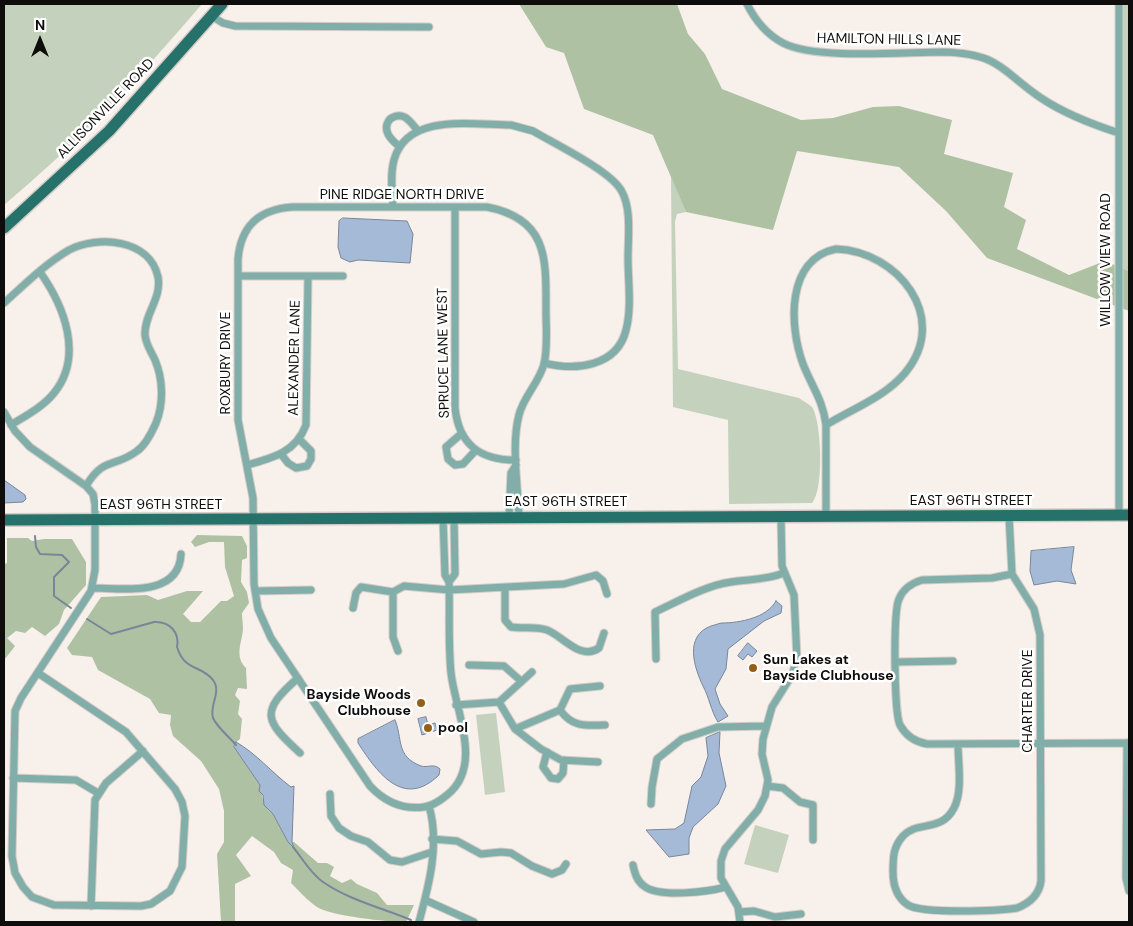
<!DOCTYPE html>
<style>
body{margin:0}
#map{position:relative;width:1133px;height:926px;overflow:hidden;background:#f8f0eb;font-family:"DM Sans",sans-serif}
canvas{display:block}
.frame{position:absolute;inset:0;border:5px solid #0f0d0b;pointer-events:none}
.north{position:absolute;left:15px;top:15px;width:50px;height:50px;-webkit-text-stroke:4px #fff;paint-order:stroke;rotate:0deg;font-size:14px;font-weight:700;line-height:20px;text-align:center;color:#0f0d0b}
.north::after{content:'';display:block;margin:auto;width:18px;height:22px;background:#0f0d0b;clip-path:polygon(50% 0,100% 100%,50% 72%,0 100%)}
</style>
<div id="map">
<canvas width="1133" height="926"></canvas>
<div class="frame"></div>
<div class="north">N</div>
</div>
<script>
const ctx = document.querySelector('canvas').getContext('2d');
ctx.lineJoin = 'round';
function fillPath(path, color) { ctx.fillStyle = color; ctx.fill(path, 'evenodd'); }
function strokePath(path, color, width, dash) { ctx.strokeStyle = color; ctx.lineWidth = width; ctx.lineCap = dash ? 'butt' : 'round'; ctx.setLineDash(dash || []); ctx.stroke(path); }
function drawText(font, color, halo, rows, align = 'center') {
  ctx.font = font + ' "DM Sans",sans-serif'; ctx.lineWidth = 5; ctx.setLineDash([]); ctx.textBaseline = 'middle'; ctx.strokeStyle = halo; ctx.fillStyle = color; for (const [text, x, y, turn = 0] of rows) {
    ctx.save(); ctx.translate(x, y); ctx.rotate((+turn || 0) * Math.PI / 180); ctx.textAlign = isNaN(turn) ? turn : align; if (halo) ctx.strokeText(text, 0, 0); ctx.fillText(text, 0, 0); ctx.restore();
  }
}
fillPath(new Path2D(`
 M4,4H202C141,76 76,145 4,205Z
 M1123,4H1129V271L1122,268Z
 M671,176L686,212L677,214L675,222L678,369L799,398C803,401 809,404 812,407C822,422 824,491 812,503L729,504L728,420L673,407Z
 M496,713L505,792L485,795L476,715Z
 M755,825L789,835L778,873L744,864Z`), '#c4d2bd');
fillPath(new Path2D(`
 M519,4H677L688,34L705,54L722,89L801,120L833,118L873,107L899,106L952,120L944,154L1013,173L1004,207L1026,220L1017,249L1069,275L1105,261L1129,271V311L987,258L946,211L899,167L797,151L773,230L686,212L653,135L584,109L564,53L546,47Z
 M197,535L242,536L247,546V558L242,560L241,582L247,592L249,603L242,613C242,618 243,624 243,629C242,643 234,656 246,668L247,689L238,688L235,695L240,701L238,714L242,719L240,739L234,744V747L260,785L263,800L268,810L273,814L288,842H294L318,863H327L334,867L330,876L342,883L351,879L357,884L377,893L387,905H414L406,922C388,922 331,916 317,907C308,901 299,891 291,883L293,870L281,863L274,852L252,836L236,855L251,876L235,884V922H221L217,854L224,842V811L219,789L201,761L173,736L170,725L171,715L159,713L150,699L98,670L92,657L72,655L67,648L101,597L147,595L158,600L187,591H203L183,614L191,622H200L221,601H227L234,596L225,567L224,542H209L195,547L191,542Z
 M7,538H28L32,541L44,539H72L86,562V585L64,610L59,624L45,636L32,627L25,633L16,631L7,638L15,646L5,659L4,564L7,563Z`), '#aec2a3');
const water = new Path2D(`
 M343,218L407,221L413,234L410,263L358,260L350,262L341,258L338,247L339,221Z
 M4,480L25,495L26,499L23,502L4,503Z
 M1074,547L1071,570L1076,584L1057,581L1034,585L1030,571L1031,551Z
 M776,601L782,606L781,613L764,621L728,649L726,669L715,689L720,704L728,716L718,722C711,711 709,697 703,686C694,667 684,636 711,626C715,625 720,623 722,623C739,623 767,618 776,601Z
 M748,643L757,651L752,657L748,654L743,660L738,656Z
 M426,717L428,725L435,723L437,730L422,735L418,719Z
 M395,720C403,738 395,756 421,766C428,768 434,763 440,769L439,775C404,809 378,774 358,743V739Z
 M720,732L719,753L726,786L718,804L693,827L689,838V854L669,857L646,830L675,829L684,823L692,786L701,777L708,756L706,738Z
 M236,742C257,754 271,772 291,787L294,786L292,842L294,848L288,842L273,814L264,805L263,795L259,791L260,785L234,747Z`);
fillPath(water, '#a5bad7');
strokePath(water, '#78869a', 1);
strokePath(new Path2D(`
 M35,536L36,547L40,554L62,555L69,562L54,577V596L71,608
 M87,619L111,634L154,622C169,621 180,632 177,647C185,672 200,664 213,680C222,692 209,705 213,718C217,727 229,737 236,745
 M293,847C303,859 310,873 323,882C349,900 382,908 411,920`), '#78869a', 2);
const street = new Path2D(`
 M747,4C755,20 766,34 783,43C815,60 905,52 943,52C1001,54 1000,70 1041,98C1065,114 1091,124 1119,133
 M213,17L223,23L235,26L429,27
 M400,147C391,140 381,130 390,119C403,110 410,121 418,131
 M393,206C392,191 390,174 394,160C407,112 474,125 511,125L533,131C555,144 609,170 621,190C632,208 628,237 628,258C628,281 632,307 626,330C617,367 575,371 544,363
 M455,207V408C459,445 480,460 516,460
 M836,249C898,251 951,318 905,373C885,397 852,409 826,425C823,400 812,387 803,364C789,326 786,259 836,249Z
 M238,276H343
 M4,303C24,285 45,264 69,250C98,235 150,239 158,277C162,299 144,314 145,335C146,345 151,351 155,360C163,379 164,403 156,423C152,432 146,445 137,451C115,468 104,456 86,486
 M4,412L15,431L30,447L86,486L93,494L95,504V570L91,591L21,698L15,711L12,856L15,873L23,887L32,897L54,905L141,906L151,904L170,891L182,867L185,816L182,802L175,789L126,732L38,673
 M11,425C25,416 43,407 54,393C84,356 64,306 40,272
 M826,425V517
 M461,434L446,447L448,459L455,465L463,464L476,450
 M281,454L288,463L296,468L307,466L311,459V451L299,439
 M247,465C273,458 296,452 306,425L308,276
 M1119,515V4
 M509,517L511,473L516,465
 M443,518L445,575L449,582C450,612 448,643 451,673C455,710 484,766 447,795C441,800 432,806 424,807C402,810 385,802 370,786L271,638L258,609L254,584L253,498L238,420V259C241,225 260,209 293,207H487C549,219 546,260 546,311C546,328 548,348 544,364C539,383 523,397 519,415C511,445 518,486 519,517
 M1012,574L992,578L922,580C912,583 903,589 899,599C893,612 894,713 900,725C906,736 916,742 927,744L1129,743
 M449,582L455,574L454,518
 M92,588C122,588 179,598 181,554
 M505,588V620L511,627C522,629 536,626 547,630C563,636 580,661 599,648L604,633
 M255,591L311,590
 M393,592V637L398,651
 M353,608L356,593L361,587L393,592L404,586L449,590L564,584L596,575L603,581L607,594
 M656,659L655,612C679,601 704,586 731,582C749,579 766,580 784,573
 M896,662L953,661
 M469,665L504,666L521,681
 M298,678C259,712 265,721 300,753
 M499,702L515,729L541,749L561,760L598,762
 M499,702L532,672
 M456,705L499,702
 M560,710C572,727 585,726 605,725
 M515,729L560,710L570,689L600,686
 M1127,743L1126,878L1129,891
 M958,744C958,763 963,791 954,808C941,833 918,820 903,836C893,847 893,858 893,872C893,885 896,897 908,905C922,914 999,911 1017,908C1030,903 1039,895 1041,881L1040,635L1034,609L1012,574L1009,515
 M547,752L543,767L551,778L558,779L563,773L564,760
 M13,778L76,780L98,793
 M767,786L783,788L800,802L813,805V840
 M330,794L331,816L339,828L351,836L368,842L390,860L402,862L432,852
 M651,804L652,787L657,759L682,739L718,727L766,726
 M432,839L457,841L481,854L501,852L511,853L532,866L552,874L562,870L566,864
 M633,865C635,874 637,881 644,886C659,898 707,892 726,887
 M425,900L474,922
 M91,906L95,800L106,783L143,751
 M739,912L754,911L775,917L801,914
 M419,922C429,885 440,844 429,806
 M740,922L738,907L721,878V861L725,849L758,810L765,796L768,780L762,754L763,739L772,707L792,675L797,659L794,595L782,566L781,517`);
const primary = new Path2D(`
 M4,228L109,131L222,4
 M4,520L1129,515`);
strokePath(street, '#d3ccc7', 9);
strokePath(primary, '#d3ccc7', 14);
strokePath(street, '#81aea8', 7);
strokePath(primary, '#26716a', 11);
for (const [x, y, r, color] of [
 [753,668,5,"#965f18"],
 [421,703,5,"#965f18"],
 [428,728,5,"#965f18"]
]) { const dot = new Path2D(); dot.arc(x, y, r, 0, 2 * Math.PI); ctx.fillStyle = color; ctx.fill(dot); strokePath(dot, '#fff', 2); }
drawText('14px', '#0f0d0b', '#fff', [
 ["HAMILTON HILLS LANE",889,40,1],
 ["ALLISONVILLE ROAD",106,109,-46],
 ["PINE RIDGE NORTH DRIVE",402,195],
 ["WILLOW VIEW ROAD",1106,260,-90],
 ["SPRUCE LANE WEST",444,353,-91],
 ["ALEXANDER LANE",295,358,-89],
 ["ROXBURY DRIVE",226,363,-90],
 ["EAST 96TH STREET",971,501],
 ["EAST 96TH STREET",566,502],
 ["EAST 96TH STREET",161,505],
 ["CHARTER DRIVE",1028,701,-90]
]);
drawText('bold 14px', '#0f0d0b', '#fff', [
 ["Sun Lakes at",763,660],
 ["Bayside Clubhouse",763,676],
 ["Bayside Woods",411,695,"right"],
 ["Clubhouse",411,711,"right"],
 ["pool",438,728]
], 'left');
</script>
